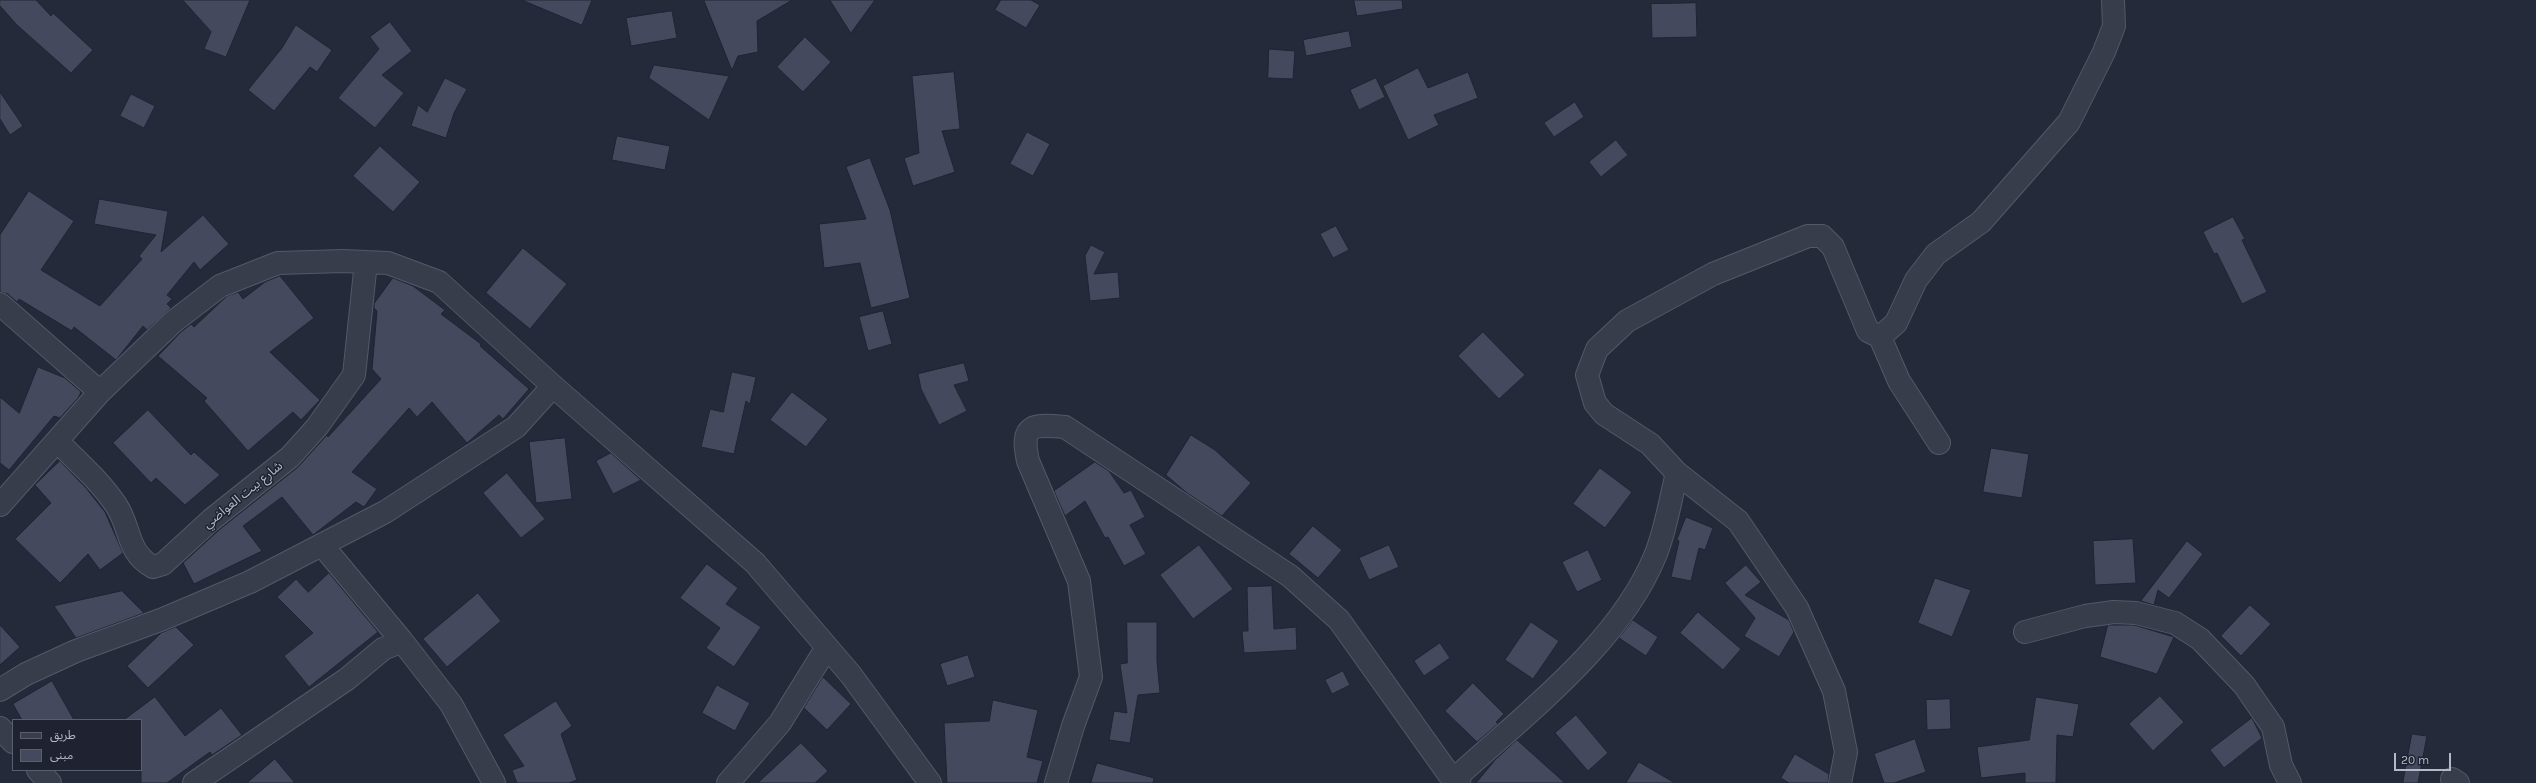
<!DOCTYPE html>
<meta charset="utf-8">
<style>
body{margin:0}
#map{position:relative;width:2536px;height:783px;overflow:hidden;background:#252a3b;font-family:Karla,"Noto Sans Arabic",sans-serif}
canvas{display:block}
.legend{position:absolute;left:12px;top:719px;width:130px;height:52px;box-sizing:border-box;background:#1e2231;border:1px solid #5a5e6d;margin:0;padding:5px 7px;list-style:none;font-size:12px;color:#b4b8c7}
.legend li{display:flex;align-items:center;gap:8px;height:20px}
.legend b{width:20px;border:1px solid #5a5e6d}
.scale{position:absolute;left:2394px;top:753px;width:57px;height:18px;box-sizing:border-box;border:2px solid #b4b8c7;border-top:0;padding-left:5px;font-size:12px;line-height:14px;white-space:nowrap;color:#b4b8c7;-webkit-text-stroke:3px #1e2231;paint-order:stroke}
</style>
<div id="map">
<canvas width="2536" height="783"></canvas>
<ul class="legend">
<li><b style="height:5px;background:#383d4c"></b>طريق</li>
<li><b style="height:11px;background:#44495d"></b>مبنى</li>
</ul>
<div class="scale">20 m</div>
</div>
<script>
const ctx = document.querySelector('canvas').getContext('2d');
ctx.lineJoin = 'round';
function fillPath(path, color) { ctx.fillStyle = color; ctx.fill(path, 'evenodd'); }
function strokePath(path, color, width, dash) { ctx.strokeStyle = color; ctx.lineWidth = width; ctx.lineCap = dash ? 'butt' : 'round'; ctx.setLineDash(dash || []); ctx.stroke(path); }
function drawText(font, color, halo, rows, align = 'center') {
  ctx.font = font + ' Karla,"Noto Sans Arabic",sans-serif'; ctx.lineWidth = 3; ctx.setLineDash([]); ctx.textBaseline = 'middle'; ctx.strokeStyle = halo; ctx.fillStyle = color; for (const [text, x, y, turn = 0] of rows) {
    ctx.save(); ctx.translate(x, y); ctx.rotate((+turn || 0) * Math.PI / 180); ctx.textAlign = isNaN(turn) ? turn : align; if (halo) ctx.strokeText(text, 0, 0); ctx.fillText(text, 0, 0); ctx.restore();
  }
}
const building = new Path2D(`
 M0,0H36L51,16L53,13L93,50L71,73L17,25L0,6Z
 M183,0H250L226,57L204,49L211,32Z
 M522,0H592L582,25Z
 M704,0H792L757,21L758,52L738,56L732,70Z
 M830,0H875L851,33Z
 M1001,0H1031L1040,5L1026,28L995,10Z
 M1354,0H1402L1403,9L1357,16Z
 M1696,3L1697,37L1652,38L1651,4Z
 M672,11L677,38L631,46L626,18Z
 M390,22L412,51L382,75L404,93L375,128L338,98L379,49L370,37Z
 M296,25L332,50L317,72L310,67L274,111L248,90L282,48Z
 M1349,31L1352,47L1306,56L1303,40Z
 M805,37L831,62L803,92L777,67Z
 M1269,49L1295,51L1293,79L1268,78Z
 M654,65L729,76L709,120L649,78Z
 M1418,68L1428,88L1468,72L1478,98L1434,115L1439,125L1408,140L1383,86Z
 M954,72L960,129L942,131L955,172L913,186L904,158L919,153L912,76Z
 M445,78L467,89L454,113L446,138L411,126L418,105L427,112Z
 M1376,78L1385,97L1359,110L1350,90Z
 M0,92L23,126L10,135L0,119Z
 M131,94L155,106L144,128L120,116Z
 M1575,102L1584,117L1554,137L1544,123Z
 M1027,132L1050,144L1033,176L1010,164Z
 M617,136L670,146L665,170L612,160Z
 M1616,140L1628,155L1601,177L1589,162Z
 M380,146L420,182L393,212L353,176Z
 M870,158L890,210L910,298L871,308L860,263L824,268L819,224L866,219L846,167Z
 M29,191L74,221L41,270L100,306L142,259L139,256L156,235L94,224L99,199L168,211L161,252L203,215L229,244L200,270L194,262L167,295L172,299L167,304L171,308L147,330L143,326L116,360L74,327L72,331L19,299L17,302L8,294L0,292V235Z
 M2233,217L2245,239L2242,240L2267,292L2242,304L2217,253L2214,254L2203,232Z
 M1336,226L1349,250L1333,258L1320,234Z
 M1091,245L1105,252L1094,274L1118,272L1120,298L1090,301L1085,256Z
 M523,248L567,284L530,329L486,293Z
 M280,276L314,318L270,352L320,400L301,420L293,412L248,451L204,401L207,398L158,356L181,332L191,324L194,327L227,296L238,292L243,299L265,282Z
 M393,278L413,286L445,310L441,314L481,344L480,346L529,389L503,419L499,415L467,443L432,402L417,417L409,408L352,472L377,489L364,507L356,502L313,535L282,497L243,526L262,551L194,584L183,563L219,530L298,467L327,435L328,437L381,379L372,369L377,311L374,308V304Z
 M883,311L892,344L868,351L859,317Z
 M1483,332L1525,375L1499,399L1458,356Z
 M964,363L969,381L954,385L967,411L939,425L921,389L918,374Z
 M38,367L65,378L81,392L78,398L60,418L54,416L9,470L0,463V397L19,413Z
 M732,372L756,377L750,404L746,401L734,454L701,447L710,409L723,412Z
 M792,392L828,419L806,447L770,420Z
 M148,410L191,455L194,452L220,475L185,505L156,478L151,483L113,443Z
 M1191,435L1215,450L1251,483L1222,516L1187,493L1166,475Z
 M565,438L572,499L536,503L529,442Z
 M1991,448L2029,454L2022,498L1983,492Z
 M611,453L641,480L613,494L596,461Z
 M60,461L86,488L105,512L123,553L100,570L88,554L60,583L15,539L51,503L35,485Z
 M1095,462L1109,471L1124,493L1131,490L1145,517L1130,525L1146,554L1124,566L1108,537L1105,538L1085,501L1065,516L1054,491Z
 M1600,468L1632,492L1605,528L1573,504Z
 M507,473L545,519L521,538L483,493Z
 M1686,517L1713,528L1705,550L1699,548L1691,581L1671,577L1679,541L1677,540Z
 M1313,526L1342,550L1318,578L1289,554Z
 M2133,539L2136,583L2095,585L2093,541Z
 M2187,541L2203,554L2169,598L2158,590L2154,605L2141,601Z
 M1199,545L1233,589L1193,619L1160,575Z
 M1389,545L1399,567L1369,580L1359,558Z
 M1588,550L1602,580L1577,592L1562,562Z
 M707,564L738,588L726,604L761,627L734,667L706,648L720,628L680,598Z
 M1746,565L1761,582L1745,595L1789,620L1794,632L1779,657L1744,636L1755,618L1725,583Z
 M329,573L378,632L309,687L284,656L313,633L277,597L296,579L308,592Z
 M1935,578L1971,590L1952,637L1918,623Z
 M1272,586L1274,629L1296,627L1297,650L1244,653L1242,631H1248L1247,587Z
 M122,591L144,613L76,638L54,606Z
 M478,593L501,621L447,667L423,639Z
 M2250,605L2271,624L2241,656L2221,636Z
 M1698,612L1741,649L1723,670L1680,633Z
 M1633,620L1658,637L1646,656L1619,638Z
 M1127,622H1157V661L1160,693L1138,695L1130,743L1109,740L1114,711L1127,713L1120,664L1127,663Z
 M1531,622L1559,641L1533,679L1505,660Z
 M0,625L20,647L0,665Z
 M2108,625H2134L2174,637L2157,674L2100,657Z
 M176,627L194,645L148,688L127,666L161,633Z
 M1440,643L1450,658L1424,676L1414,661Z
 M968,655L975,677L947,686L940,664Z
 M1343,671L1350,685L1332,694L1325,680Z
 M823,677L851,704L827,730L804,708Z
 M52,681L74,720H22L13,704Z
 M1473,683L1504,714L1496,722L1498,724L1477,742L1445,711Z
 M717,685L750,703L735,731L702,713Z
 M2160,696L2184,722L2153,751L2129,724Z
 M155,697L185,736L221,708L242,735L212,755L210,752L167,783H141V720H124Z
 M2036,697L2079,704L2073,737L2057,735L2056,783H2025V773L1981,778L1977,747L2029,740Z
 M1950,699L1951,729L1927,730L1926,700Z
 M993,700L1038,710L1027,757L1043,761L1037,783H947L944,723L989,721Z
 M556,701L572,726L561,734L577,780L569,783H517L512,770L524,766L503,735Z
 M1576,715L1608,753L1588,771L1555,733Z
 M2252,718L2262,738L2224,768L2210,750Z
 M2412,734L2427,736L2418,783H2403Z
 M1915,739L1926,772L1894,783H1884L1874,754Z
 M1517,740L1565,783H1476L1495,760Z
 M801,743L828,771L815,783H758Z
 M1795,754L1829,774L1828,783H1789L1781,778Z
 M275,759L295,783H247Z
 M1639,762L1675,783H1626Z
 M1097,763L1154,778L1153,783H1091Z`);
fillPath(building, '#44495d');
strokePath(building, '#202433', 1);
const street = new Path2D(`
 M0,304L100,392
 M1880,337L1899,381L1939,443
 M57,441C77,461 100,481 116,505C131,527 126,552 153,567L163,564L211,520L290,457L317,427L354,375L366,262
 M0,505L100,392L173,322L220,286L278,263L343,261L388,263L439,282L553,386L755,563L851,675L930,783
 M2025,632L2085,616L2114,612L2136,613L2175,623L2200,639L2244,685L2273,727L2281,765L2290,783
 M402,641L451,704L494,783
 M0,690L26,674L76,651L163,619L250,582L385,512L516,427L553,386
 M0,728L13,742
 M38,770L50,783
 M2452,779L2458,783
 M194,783L347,679L383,649L402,641L322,545
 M728,783L780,723L827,647
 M1056,783L1073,726L1091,677L1079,581L1028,461C1020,424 1032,424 1065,427L1290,576L1339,620L1455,783
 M1459,783L1460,774C1528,712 1620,642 1655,556C1666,530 1670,500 1677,473
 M1840,783L1846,752L1834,691L1797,608L1738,521L1677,473L1650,444L1604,414L1595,403L1587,375L1597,349L1627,321L1713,274L1808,236H1822L1833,247L1868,331L1880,337L1896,323L1916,280L1936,254L1981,222L2069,122L2104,52L2114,26L2113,0`);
strokePath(street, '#545867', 24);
strokePath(street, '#383d4c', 22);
drawText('13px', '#b4b8c7', '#1e2231', [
 ["شارع بيت العواضي",243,495,-39]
]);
</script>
